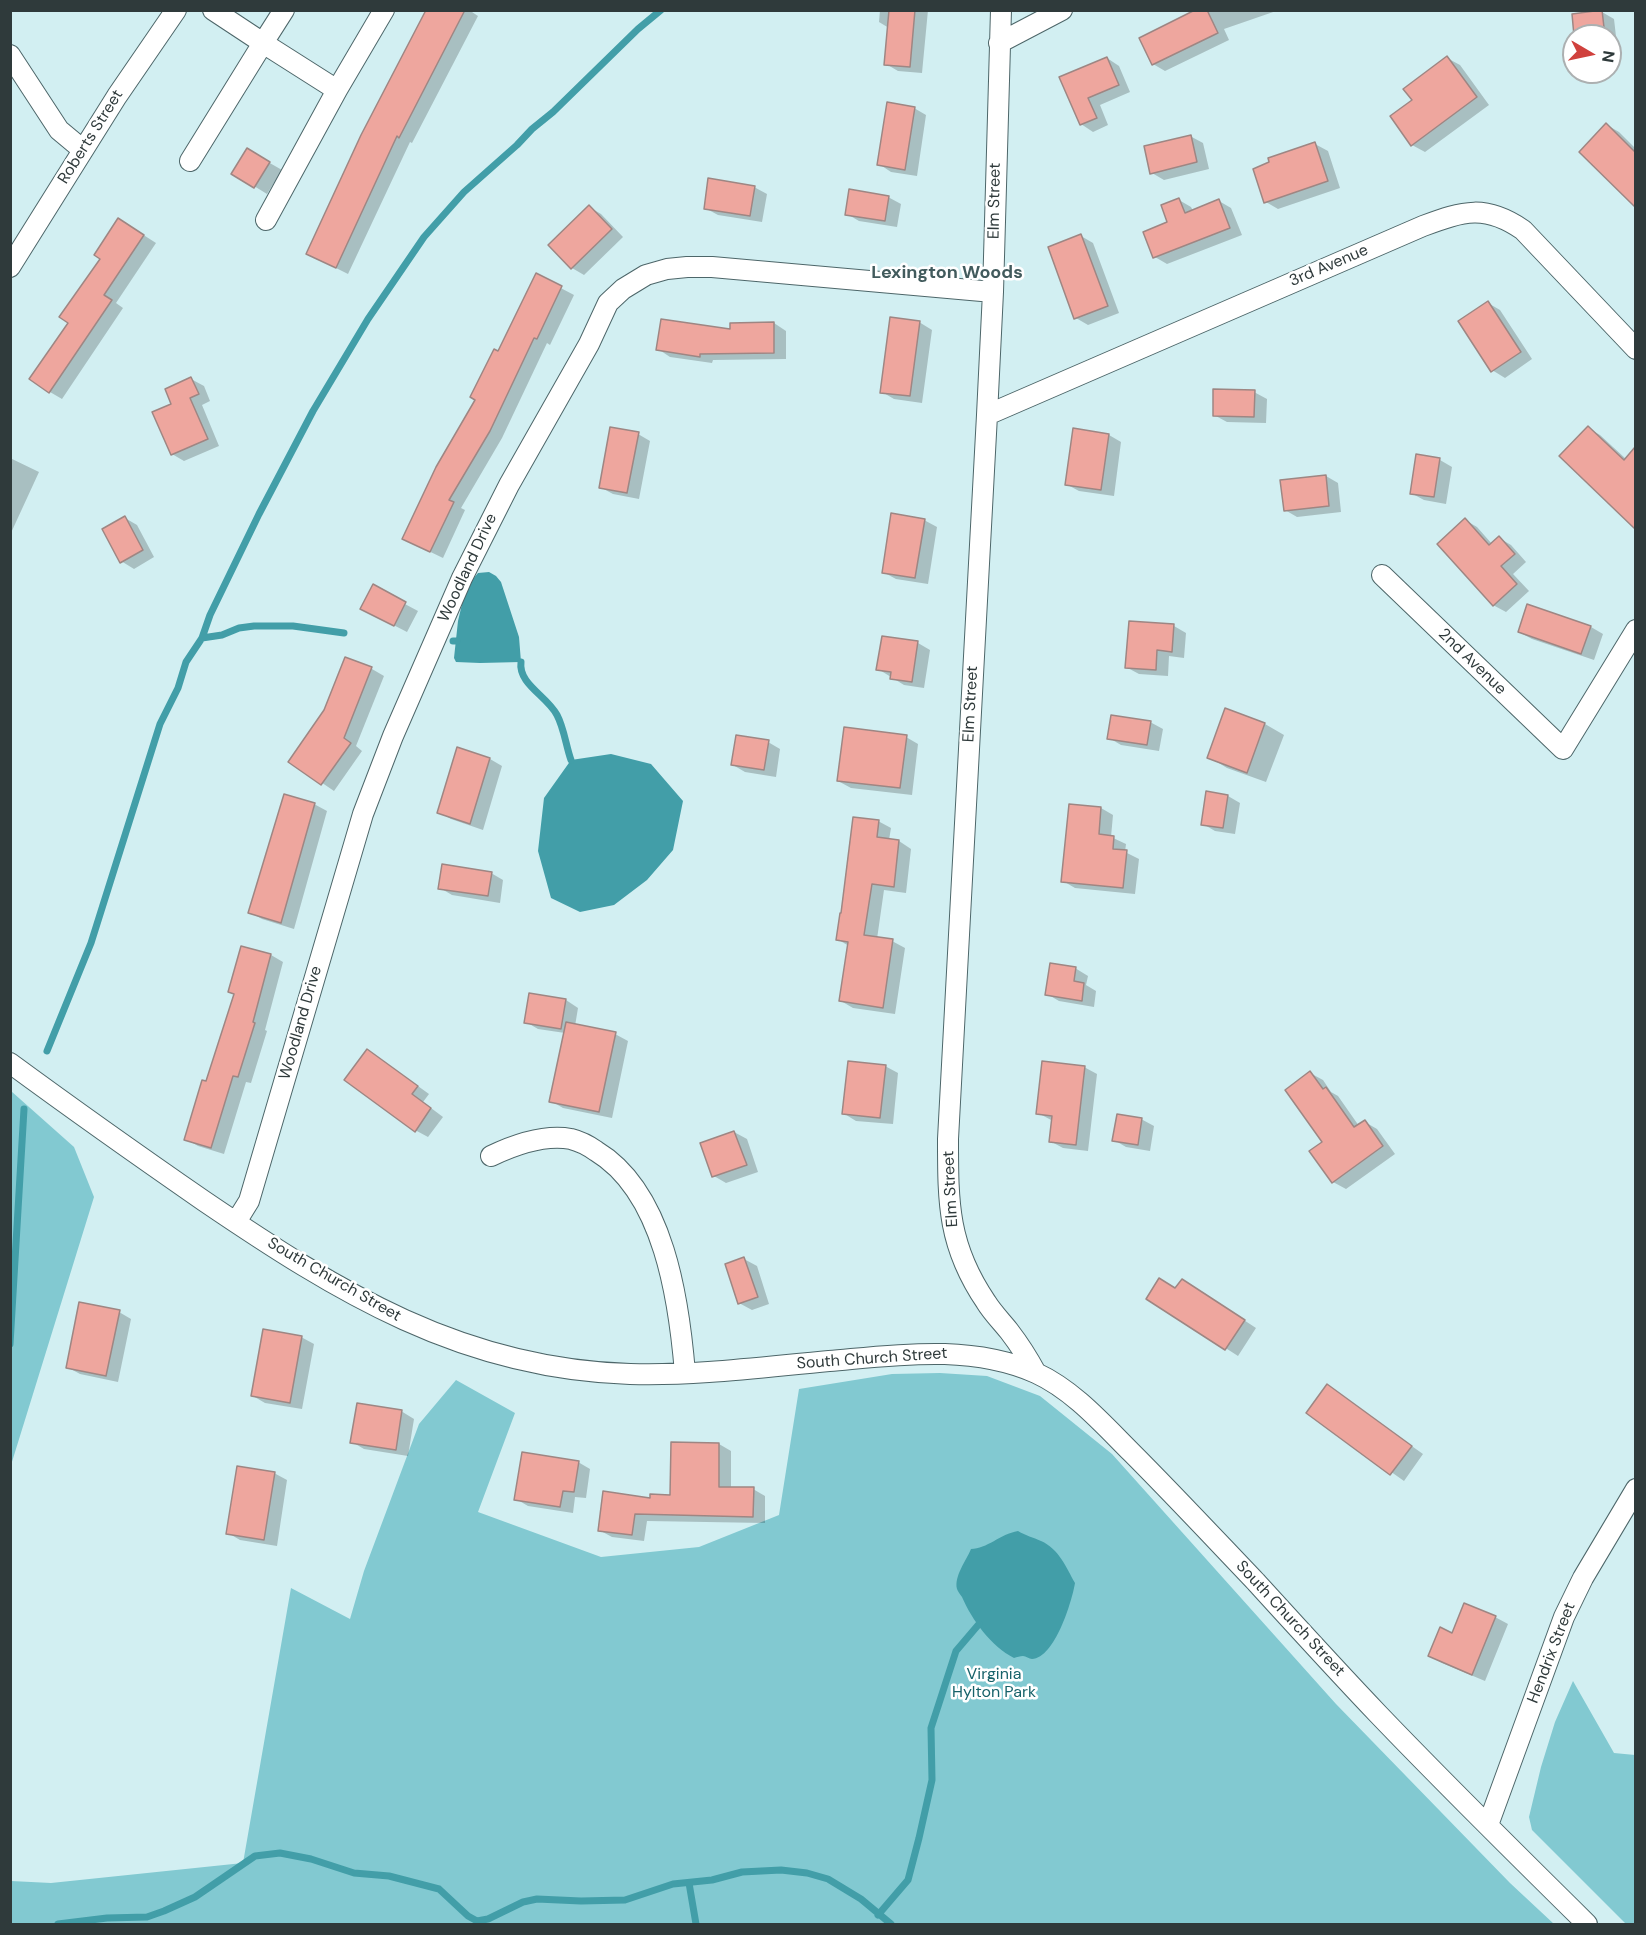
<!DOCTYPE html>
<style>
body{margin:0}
#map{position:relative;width:1646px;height:1935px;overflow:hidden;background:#d2eff2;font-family:"DM Sans",sans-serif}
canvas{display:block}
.frame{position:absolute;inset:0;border:12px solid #2f3a3b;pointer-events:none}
.north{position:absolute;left:1562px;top:24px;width:60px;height:60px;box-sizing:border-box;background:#fff;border:2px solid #acb0b1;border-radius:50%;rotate:99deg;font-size:16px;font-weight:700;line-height:24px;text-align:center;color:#2f3a3b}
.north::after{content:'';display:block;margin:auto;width:21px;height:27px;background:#d0413d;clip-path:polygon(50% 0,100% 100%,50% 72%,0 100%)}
</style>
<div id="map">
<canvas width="1646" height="1935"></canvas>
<div class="frame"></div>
<div class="north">N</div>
</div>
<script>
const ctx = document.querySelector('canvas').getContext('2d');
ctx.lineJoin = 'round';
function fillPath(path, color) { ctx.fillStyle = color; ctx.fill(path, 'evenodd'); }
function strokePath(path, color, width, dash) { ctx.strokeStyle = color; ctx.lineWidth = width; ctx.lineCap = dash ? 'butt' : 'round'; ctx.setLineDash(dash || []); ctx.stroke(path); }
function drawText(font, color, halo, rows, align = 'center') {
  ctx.font = font + ' "DM Sans",sans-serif'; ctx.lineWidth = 5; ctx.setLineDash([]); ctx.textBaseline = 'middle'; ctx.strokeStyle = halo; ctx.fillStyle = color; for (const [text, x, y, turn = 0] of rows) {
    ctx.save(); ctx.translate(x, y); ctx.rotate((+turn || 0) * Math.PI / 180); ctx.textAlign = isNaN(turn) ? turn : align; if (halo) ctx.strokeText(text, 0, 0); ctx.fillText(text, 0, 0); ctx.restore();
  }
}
fillPath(new Path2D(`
 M11,1091L74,1147L94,1197L11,1465Z
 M940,1373L987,1376L1040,1396L1112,1454L1336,1704L1510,1883L1554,1924H11V1881L51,1883L243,1863L291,1588L350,1619L364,1571L419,1424L456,1380L515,1413L478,1512L601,1557L699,1547L779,1515L799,1389L892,1374Z
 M1573,1681L1614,1753L1635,1755V1924H1626L1532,1830L1529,1817L1541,1767L1555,1722Z`), '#82c9d1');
fillPath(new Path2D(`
 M489,572L496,576L501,582L519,637L521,662L480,663L456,662L454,658L458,621L466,587L478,573Z
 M611,754L651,764L683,801L673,850L647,880L614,905L580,912L551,898L538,851L544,798L571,760Z
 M1018,1531C1026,1536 1033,1537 1041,1541C1059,1549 1066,1567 1075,1583C1072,1601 1055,1658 1032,1659C1029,1659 1026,1656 1023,1656C1020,1656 1017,1657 1014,1658C991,1646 972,1620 962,1597C960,1594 958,1592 957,1589C954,1576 966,1561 971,1549C987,1549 1000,1534 1018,1531Z`), '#429ea8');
fillPath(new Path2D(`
 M428,10H469L478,16L412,143L410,142L348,274L308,254Z
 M880,10H928L922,73L898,71L886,64L889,28L879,22Z
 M1198,10H1279L1224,29L1229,40L1165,71L1153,64Z
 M1602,12L1614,19L1617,45L1610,46V36H1576Z
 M1107,58L1119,66L1130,92L1100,105L1108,125L1093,132L1081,124L1061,78Z
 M1447,58L1460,65L1489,105L1425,152L1412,145L1414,100Z
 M914,108L926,115L917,176L891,172L879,164Z
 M1607,125L1619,132L1636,149V204L1581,152Z
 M1190,136L1203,143L1209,169L1164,180L1152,173Z
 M1315,144L1328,151L1340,188L1278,209L1266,202Z
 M247,150L282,170L267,194L233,173Z
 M754,187L767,194L762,222L718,215L705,208Z
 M888,197L901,204L897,227L859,221L847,214Z
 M1179,200L1191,207L1193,211L1219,201L1231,208L1242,235L1167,264L1155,257Z
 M589,207L601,214L623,237L584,275L572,268Z
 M131,227L156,243L116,303L123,308L62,399L50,392L70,323Z
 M1081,236L1093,243L1119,313L1088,325L1076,318Z
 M536,275L574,295L550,345L547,343L502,438L461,508L465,510L443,558L416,545L498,353Z
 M1488,303L1500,310L1532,359L1505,378L1492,370Z
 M919,322L932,330L922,403L894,399L882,392Z
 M774,323L786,331V359L713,360L712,363L670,357L658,349L731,331Z
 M191,379L204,386L210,401L202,405L219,446L184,461L172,454L173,404Z
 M1254,392L1267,399L1266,423L1227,422L1214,415Z
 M1588,428L1600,435L1626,459L1636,450V525L1631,522Z
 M638,434L650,441L639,499L613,494L600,487Z
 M1109,435L1121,442L1114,496L1079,491L1066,484Z
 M1417,456L1440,460L1452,467L1446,504L1424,500L1411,493Z
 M10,458L39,472L10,535Z
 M1326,476L1338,483L1341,512L1297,517L1285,510Z
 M125,518L137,525L154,557L134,569L121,561Z
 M924,520L937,527L928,584L896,579L883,572Z
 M1465,520L1477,527L1492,544L1499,538L1511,545L1526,562L1513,574L1529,591L1506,612L1493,605Z
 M373,587L418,611L407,632L374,615Z
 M1174,626L1186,633L1184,658L1169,656L1168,676L1139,674L1126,667Z
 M1591,627L1603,634L1594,660L1532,639L1519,632Z
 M918,643L930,650L924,688L904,685L878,669Z
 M346,659L372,669L384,676L356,746L362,751L334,791L290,761L326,710Z
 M1226,710L1265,724L1284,735L1266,782L1227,768L1209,757Z
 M1150,722L1163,729L1159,751L1121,745L1109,738Z
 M906,737L918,744L912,795L851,788L838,781Z
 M768,742L780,749L776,777L745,772L733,765Z
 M490,759L502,766L483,830L451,819L438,812Z
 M1228,796L1240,803L1235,834L1215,831L1203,824Z
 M314,804L327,811L294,929L262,919L249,912Z
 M1101,808L1113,815L1111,837L1126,844L1125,852L1139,859L1135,894L1075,888L1063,881Z
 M878,821L891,828L889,840L899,841L911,849L906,893L884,890L877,939L892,941L905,948L895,1014L853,1008L841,1001L849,946L837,939Z
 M491,873L503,880L500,903L452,895L440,888Z
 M242,947L271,955L283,962L265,1030L267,1031L251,1083L246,1082L224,1154L198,1146L186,1139L207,1083L235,995Z
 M1075,968L1088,976L1086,985L1096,991L1094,1007L1059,1001L1047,994Z
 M566,1000L578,1008L575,1026L615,1034L628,1041L612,1118L563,1108L551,1101L565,1033L538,1029L526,1022Z
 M379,1058L429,1094L423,1102L443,1117L428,1137L415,1130Z
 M885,1066L898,1073L893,1124L856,1121L843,1113Z
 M1084,1067L1097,1074L1088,1151L1063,1148L1050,1141L1053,1121L1038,1113Z
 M1310,1073L1323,1080L1331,1092L1338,1096L1359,1126L1365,1122L1377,1129L1395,1154L1346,1189L1333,1182Z
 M1141,1119L1154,1126L1150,1151L1126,1147L1114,1140Z
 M734,1132L747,1139L758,1172L726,1183L714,1176Z
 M744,1259L757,1266L769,1304L752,1310L739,1303Z
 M1195,1288L1256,1328L1238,1356L1148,1298L1176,1290Z
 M119,1312L131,1319L118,1382L80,1374L67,1367Z
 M301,1337L314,1344L302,1409L265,1403L253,1396Z
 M1327,1386L1423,1454L1404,1481L1308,1413Z
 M401,1411L414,1419L408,1456L364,1449L352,1442Z
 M672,1443L719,1444L731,1451V1488L753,1489L765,1496V1523L647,1521L644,1541L612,1537L599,1530L651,1500L671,1496Z
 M578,1462L590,1469L586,1498L575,1497L573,1513L528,1506L516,1499Z
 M274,1473L287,1480L277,1546L240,1540L228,1533Z
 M1495,1617L1508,1624L1485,1681L1442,1663L1429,1656L1453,1635Z`), '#0003');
strokePath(new Path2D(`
 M202,638L222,635L239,628L254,626H293L344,633
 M453,641H457
 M521,662C518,684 547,696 557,715C564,728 566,746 571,760
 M47,1051L91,943L160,724L178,688L186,662L202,638L210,615L259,514L313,411L368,319L424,237L464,192L517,145L532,129L553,112L638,29L661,10
 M10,1344L24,1109
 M689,1883L696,1924
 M878,1915L908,1880L919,1838L932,1780L931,1728L956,1651L979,1624
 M58,1924L107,1918L147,1917L164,1911L195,1897L255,1856L280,1853L311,1859L354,1873L389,1876L439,1889L468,1916L477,1921L488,1919L523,1902L537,1899L581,1901L625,1900L673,1884L712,1880L742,1872L781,1870L807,1873L828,1879L861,1899L891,1924`), '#429ea8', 7);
const building = new Path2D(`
 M426,10H465L399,138L397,136L336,268L306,254L361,135Z
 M889,10H915L910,67L884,65Z
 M1195,10H1207L1218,33L1152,65L1139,38Z
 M1602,10L1605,36H1574L1572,14Z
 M1447,56L1477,97L1411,146L1390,116L1412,100L1403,89Z
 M1107,57L1119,85L1088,98L1097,118L1080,125L1059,77Z
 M887,102L915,107L905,170L877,165Z
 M1606,123L1635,152V207L1579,152Z
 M1191,135L1197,162L1150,174L1144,146Z
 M1315,142L1328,181L1264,203L1253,169L1269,162L1268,158Z
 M247,148L270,162L254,188L231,174Z
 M708,178L755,186L750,216L704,209Z
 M849,189L889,196L885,221L845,215Z
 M1179,198L1185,213L1219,199L1230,228L1153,258L1143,232L1167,222L1161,205Z
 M589,205L612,229L571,269L548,245Z
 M118,218L144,235L104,295L112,300L49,393L29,379L68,323L59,317L100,259L94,255Z
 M1081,234L1108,306L1074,319L1048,247Z
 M536,273L562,286L537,339L534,338L490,431L449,500L454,502L430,552L402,539L436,467L475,400L470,397L494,349L498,351Z
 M1488,301L1521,352L1491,372L1458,321Z
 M890,317L920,321L910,396L880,393Z
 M661,319L730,329V323L774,322V353L700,354V357L656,350Z
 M191,377L199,394L190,398L208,439L171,455L152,412L171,404L165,389Z
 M1213,389L1255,390L1254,417L1213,416Z
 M1588,426L1624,460L1635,447V529L1559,456Z
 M610,427L639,432L627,493L599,488Z
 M1073,428L1109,434L1101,490L1065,485Z
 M1416,454L1440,458L1434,497L1410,494Z
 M1326,475L1329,506L1284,511L1280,480Z
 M891,513L925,519L915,578L882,573Z
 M125,516L143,550L120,563L102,529Z
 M1465,518L1489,545L1499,536L1515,554L1501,566L1517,584L1493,606L1437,544Z
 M373,584L406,602L394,626L360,609Z
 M1527,604L1591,626L1581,654L1518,632Z
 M1129,621L1174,624L1172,652L1157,650L1156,670L1125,668Z
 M882,636L918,641L912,682L890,679L891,672L876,670Z
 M345,657L372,667L344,738L351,743L321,785L288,762L324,710Z
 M1225,708L1265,723L1247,773L1207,758Z
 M1111,715L1151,721L1147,745L1107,739Z
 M844,727L907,735L900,788L837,781Z
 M736,735L769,740L764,770L731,765Z
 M457,747L490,758L470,824L437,813Z
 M1206,791L1228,795L1223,828L1201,825Z
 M284,794L315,803L281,923L248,913Z
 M1069,804L1101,807L1099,834L1114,836L1113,849L1127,850L1123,888L1061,882Z
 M853,817L879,820L877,837L899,840L894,887L872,884L864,935L893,939L883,1008L839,1001L848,942L836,940L840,913H841Z
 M442,864L492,872L488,896L438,889Z
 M241,946L271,954L253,1022L255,1023L238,1077L233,1076L211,1148L184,1140L202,1080L206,1081L234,994L228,992Z
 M1050,963L1076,967L1074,981L1084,983L1082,1001L1045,995Z
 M529,993L566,999L561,1029L524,1023Z
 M566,1022L616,1032L599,1112L549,1102Z
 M367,1049L418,1086L412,1094L431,1108L415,1132L344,1080Z
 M848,1061L886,1065L880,1118L842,1114Z
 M1042,1061L1085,1066L1076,1145L1049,1142L1052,1116L1036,1114Z
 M1310,1071L1323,1089L1326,1087L1354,1127L1365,1120L1383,1146L1332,1183L1309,1151L1322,1142L1285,1090Z
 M1117,1114L1142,1118L1138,1145L1112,1141Z
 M734,1131L747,1165L712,1177L700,1143Z
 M744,1257L758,1297L738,1304L725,1264Z
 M1159,1278L1175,1288L1182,1279L1245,1320L1225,1350L1146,1299Z
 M79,1302L120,1310L106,1376L66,1368Z
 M263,1329L302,1336L290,1403L251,1396Z
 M1327,1384L1412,1446L1390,1475L1306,1413Z
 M357,1403L402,1410L396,1450L350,1443Z
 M671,1442L719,1443V1487H754L753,1517L635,1514L632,1535L598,1531L603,1491L650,1498V1494L670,1495Z
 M522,1452L579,1461L574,1492L563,1491L560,1507L514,1500Z
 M237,1466L275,1472L264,1540L226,1534Z
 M1464,1603L1496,1616L1472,1675L1428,1656L1440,1627L1452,1633Z`);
fillPath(building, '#eea69e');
strokePath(building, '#9e8683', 1.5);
const street = new Path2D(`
 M213,10L263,43L284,10
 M1001,10L993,292L987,415L948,1139C948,1204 948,1246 986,1302C992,1312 1001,1321 1009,1331C1019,1344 1028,1358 1036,1373
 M999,43L1062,10
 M10,55L59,130L83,150
 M337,90L384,10
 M190,161L263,43L337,90L266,220
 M10,267L117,96L176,10
 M987,415L1423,226C1464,211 1485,204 1523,230L1636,349
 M1382,575L1563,749L1636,630
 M10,1063C74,1110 139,1156 204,1201C338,1292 462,1369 630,1374C696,1376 763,1367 829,1361C898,1355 970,1344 1036,1373C1073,1390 1102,1423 1131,1452C1173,1494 1214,1538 1256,1582C1297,1627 1337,1671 1379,1715C1447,1786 1517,1855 1587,1924
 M491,1156C514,1145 544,1134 571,1139C579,1141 589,1146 596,1151C664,1192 679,1300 685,1373
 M236,1222L249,1201L363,814L393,736L462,578L509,485L589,344L608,303L623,289L646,275L667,269L687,267H712L993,292
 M1488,1825L1564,1617L1583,1578L1636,1489`);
strokePath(street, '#4d6669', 22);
strokePath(street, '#fff', 20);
drawText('16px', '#2f3a3b', '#fff', [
 ["Roberts Street",91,137,-58],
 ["Elm Street",995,201,-89],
 ["3rd Avenue",1329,266,-23],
 ["Woodland Drive",468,568,-65],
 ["2nd Avenue",1472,662,44],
 ["Elm Street",971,704,-87],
 ["Woodland Drive",301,1023,-74],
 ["Elm Street",951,1189,-93],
 ["South Church Street",334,1280,30],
 ["South Church Street",872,1359,-4],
 ["South Church Street",1290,1619,47],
 ["Hendrix Street",1552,1653,-69]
]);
drawText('16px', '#17626a', '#fff', [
 ["Virginia",994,1675],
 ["Hylton Park",994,1693]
]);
drawText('bold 18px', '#425b5d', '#fff', [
 ["Lexington Woods",947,273]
]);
</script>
